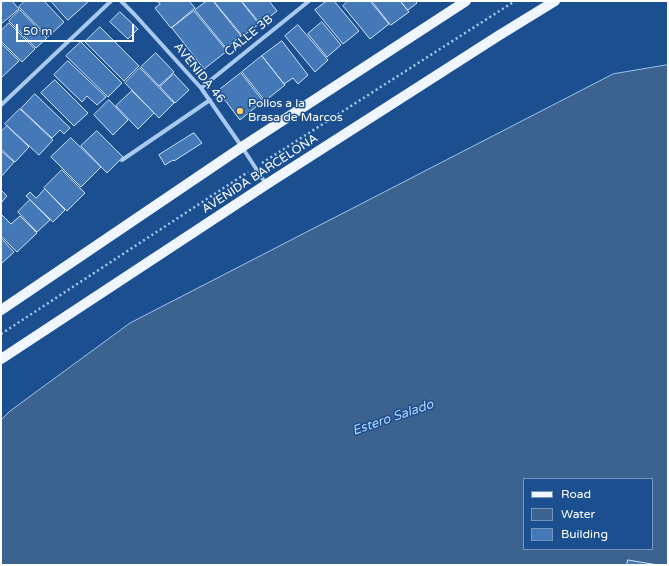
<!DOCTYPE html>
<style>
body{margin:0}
#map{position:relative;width:669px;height:566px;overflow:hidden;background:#1b4f8f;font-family:"Varela Round",sans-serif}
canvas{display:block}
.frame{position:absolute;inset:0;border:2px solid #fff;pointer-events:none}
.legend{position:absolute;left:523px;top:478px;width:130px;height:72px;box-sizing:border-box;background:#1b4f8f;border:1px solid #7695bc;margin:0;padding:5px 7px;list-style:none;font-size:12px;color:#fff}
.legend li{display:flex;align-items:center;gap:8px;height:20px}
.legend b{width:20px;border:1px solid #7695bc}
.scale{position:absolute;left:16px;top:24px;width:118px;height:18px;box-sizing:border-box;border:2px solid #fff;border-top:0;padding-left:5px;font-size:12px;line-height:14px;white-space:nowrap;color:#fff;-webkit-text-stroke:3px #1b4f8f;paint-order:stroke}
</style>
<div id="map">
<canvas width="669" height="566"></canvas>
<div class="frame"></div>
<ul class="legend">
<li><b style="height:5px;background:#f0f6ff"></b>Road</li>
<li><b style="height:11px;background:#3c6290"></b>Water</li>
<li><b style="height:11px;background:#4478b7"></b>Building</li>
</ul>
<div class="scale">50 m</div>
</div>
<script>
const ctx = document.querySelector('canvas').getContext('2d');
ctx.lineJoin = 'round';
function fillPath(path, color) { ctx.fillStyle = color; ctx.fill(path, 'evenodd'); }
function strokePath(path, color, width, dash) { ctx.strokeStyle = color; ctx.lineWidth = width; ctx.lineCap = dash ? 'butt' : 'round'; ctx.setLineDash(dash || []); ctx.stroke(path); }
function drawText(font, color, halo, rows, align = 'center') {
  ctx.font = font + ' "Varela Round",sans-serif'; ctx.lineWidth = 3; ctx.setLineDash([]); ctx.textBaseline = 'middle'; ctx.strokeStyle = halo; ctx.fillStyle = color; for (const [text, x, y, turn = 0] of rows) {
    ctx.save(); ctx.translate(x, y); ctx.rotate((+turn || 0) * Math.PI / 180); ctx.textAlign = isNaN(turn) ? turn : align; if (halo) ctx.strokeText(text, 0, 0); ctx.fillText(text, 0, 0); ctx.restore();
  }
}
const water = new Path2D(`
 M668,65V565H1V420L10,411L130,323L613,74ZM524,479H652V549H524Z`);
fillPath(water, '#3c6290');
strokePath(water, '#9cc4f0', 1);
const building = new Path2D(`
 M1,1H12L19,9L1,24Z
 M25,1H44L64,22L48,37L19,7Z
 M51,1H87L88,2L68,20Z
 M157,1H189L195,8L171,28L155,8L160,4Z
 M207,1H213L241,36L226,48L195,10Z
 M214,1H241L259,24L243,36Z
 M242,1H269L277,11L261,24Z
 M327,1H334L359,31L343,44L315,10Z
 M348,1H370L389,24L370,39L343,6Z
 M372,1H400L409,12L391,25Z
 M401,1H415L417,3L408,10Z
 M20,10L47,38L36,48L9,21Z
 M194,11L227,51L204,69L172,28Z
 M120,12L138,29L128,39L110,22Z
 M322,22L341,45L327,57L308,34Z
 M9,23L35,49L22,62L1,41V31Z
 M298,25L328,60L315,72L285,36Z
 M100,27L139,66L124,81L85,42Z
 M282,41L308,75L298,84L293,78L284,84L262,56Z
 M81,42L122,83L108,97L66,56Z
 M1,43L19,61L1,78Z
 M156,53L174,72L159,86L141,67Z
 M262,56L285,85L265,101L242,72Z
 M68,61L106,97L97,105L87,96L82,102L54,75Z
 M140,68L174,103L159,118L125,83Z
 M241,73L263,101L240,120L218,91Z
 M174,74L189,90L175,103L160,87Z
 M55,80L88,113L74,126L41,93Z
 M132,91L154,113L138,129L116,106Z
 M35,94L70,128L64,134L60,130L52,138L21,109Z
 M109,100L128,120L113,135L94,115Z
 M20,109L53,140L39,155L5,124Z
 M7,126L29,147L15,162L1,149V132Z
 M97,131L123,157L107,173L81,146Z
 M194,133L202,143L174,161L173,160L165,165L159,155Z
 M71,138L101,167L81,187L51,157Z
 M1,151L14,162L1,177Z
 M62,170L85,193L67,211L44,188Z
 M45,189L65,210L53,222L26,196L30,192L36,198Z
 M1,190L7,196L1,203Z
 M30,200L50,220L37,232L18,212Z
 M1,214L11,224L20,216L37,233L17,252L1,236Z
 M1,238L14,252L1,264Z
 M628,560L658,565H627Z`);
fillPath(building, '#4478b7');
strokePath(building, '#cfe3fa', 1);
strokePath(new Path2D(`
 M262,163L515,1
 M1,334L248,172`), '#a9c9ee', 2.5, [2, 3]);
strokePath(new Path2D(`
 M121,1L135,15L201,88L242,147L266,184
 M201,88L309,1
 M1,105L111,1
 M122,160L210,100`), '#a9c9ee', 4);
strokePath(new Path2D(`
 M1,310L242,147L466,1
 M1,359L267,184L498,36L555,1`), '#f0f6ff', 10);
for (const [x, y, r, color] of [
 [240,111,4,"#ffd166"]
]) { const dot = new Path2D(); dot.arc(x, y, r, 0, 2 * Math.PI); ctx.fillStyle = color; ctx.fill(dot); strokePath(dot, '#1b4f8f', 1.5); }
drawText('12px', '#fff', '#1b4f8f', [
 ["CALLE 3B",249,36,-39],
 ["AVENIDA 46",199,73,51],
 ["AVENIDA BARCELONA",260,174,-33]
]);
drawText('12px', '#fff', '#1b4f8f', [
 ["Pollos a la",248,104],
 ["Brasa de Marcos",248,118]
], 'left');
drawText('italic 13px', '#b5d3f5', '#1b4f8f', [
 ["Estero Salado",393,418,-19]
]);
</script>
